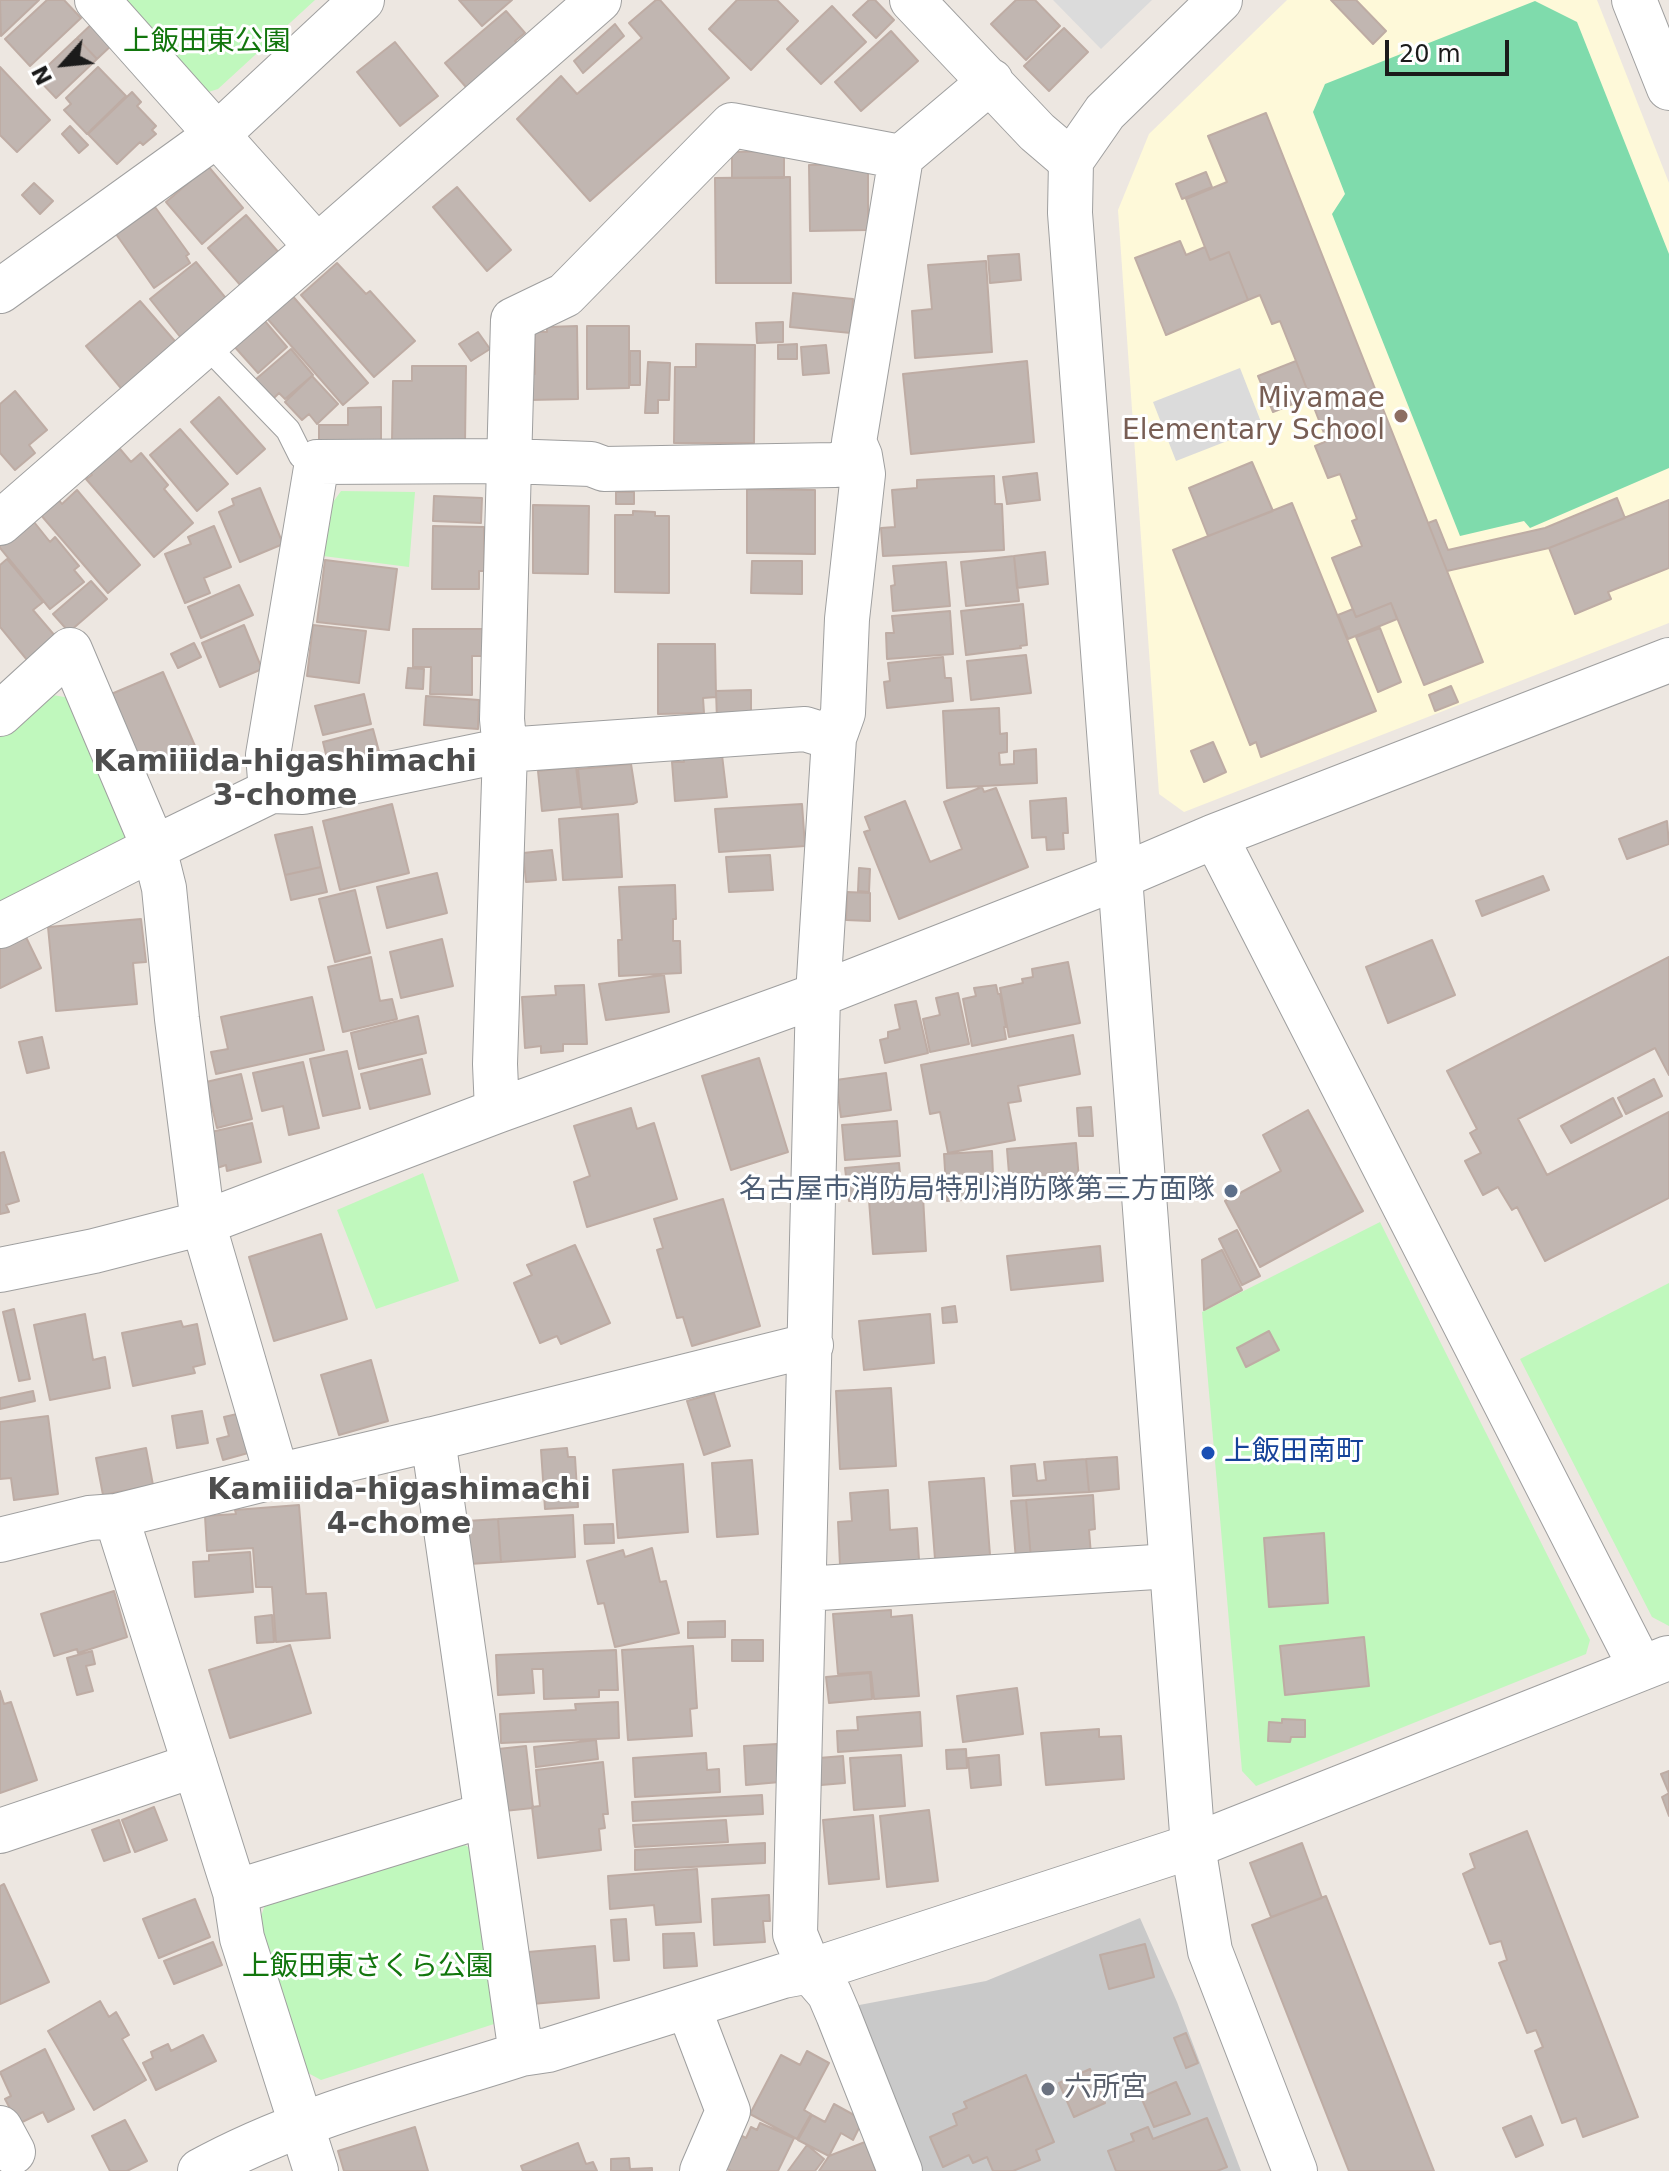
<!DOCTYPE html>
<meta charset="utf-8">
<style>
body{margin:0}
#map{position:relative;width:1669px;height:2171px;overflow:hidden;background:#ede7e1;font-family:"DejaVu Sans",sans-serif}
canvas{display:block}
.north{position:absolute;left:24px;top:24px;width:80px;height:80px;-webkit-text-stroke:6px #fff;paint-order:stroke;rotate:243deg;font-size:22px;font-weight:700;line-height:32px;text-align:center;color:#1b1b1b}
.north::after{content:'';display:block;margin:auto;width:28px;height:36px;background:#1b1b1b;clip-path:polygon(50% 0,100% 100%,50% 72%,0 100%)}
.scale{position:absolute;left:1385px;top:40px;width:124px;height:36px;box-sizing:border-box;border:4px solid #1b1b1b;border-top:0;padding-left:10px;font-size:24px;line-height:28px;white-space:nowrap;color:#1b1b1b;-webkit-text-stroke:6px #fff;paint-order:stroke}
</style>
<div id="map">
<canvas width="1669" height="2171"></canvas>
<div class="north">N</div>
<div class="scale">20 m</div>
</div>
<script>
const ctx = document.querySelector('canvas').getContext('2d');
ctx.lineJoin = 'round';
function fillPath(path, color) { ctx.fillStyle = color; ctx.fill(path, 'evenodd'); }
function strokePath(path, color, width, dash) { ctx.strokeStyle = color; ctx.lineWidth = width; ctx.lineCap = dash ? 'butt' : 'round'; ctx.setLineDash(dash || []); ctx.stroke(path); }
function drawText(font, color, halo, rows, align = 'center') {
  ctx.font = font + ' "DejaVu Sans","Noto Sans JP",sans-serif'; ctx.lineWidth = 6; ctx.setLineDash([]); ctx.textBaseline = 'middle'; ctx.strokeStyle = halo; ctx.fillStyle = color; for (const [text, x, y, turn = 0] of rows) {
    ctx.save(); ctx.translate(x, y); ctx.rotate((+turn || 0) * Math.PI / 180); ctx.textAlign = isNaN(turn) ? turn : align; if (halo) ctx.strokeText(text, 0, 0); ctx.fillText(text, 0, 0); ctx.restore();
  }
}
fillPath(new Path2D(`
 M1287,0H1597L1669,183V623L1184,812L1159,794L1118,210L1149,134Z`), '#fef9d9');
fillPath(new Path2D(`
 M1140,1918L1177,2002L1241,2171H918L854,2006L986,1981Z`), '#c9c9c9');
fillPath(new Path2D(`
 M113,0H315L218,89L202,94Z
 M341,491L415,492L409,567L323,556L331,505Z
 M47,694L76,699L132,827L126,849L0,909V734Z
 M423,1173L459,1281L376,1309L337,1210Z
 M1380,1222L1590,1640L1586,1654L1256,1786L1242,1771L1202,1312Z
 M1669,1283V1626L1652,1617L1520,1359Z
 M460,1842L473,1850L494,2024L321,2080L297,2067L254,1937L266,1902Z`), '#c0f8bd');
fillPath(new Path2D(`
 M1535,1L1577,22L1669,254V468L1530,528L1524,521L1460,536L1332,214L1345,194L1313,112L1325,84Z`), '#7fdbac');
fillPath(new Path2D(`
 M1053,0H1152L1101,49Z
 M1240,368L1263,427L1176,461L1153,402Z`), '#dbdbdb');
const building = new Path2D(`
 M0,0H39L1,36Z
 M47,0H64L81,18L30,66L5,39Z
 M459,0H512L482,26Z
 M656,0H660L729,78L590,201L517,119L561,76L577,94L642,38L629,23Z
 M737,0H777L798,21L751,70L709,29Z
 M869,0H875L894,20L876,38L853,15Z
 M1016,0H1035L1060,26L1026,60L991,24Z
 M1331,0H1356L1386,31L1373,44Z
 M832,6L866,42L821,84L787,49Z
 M506,11L525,33L515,41L524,50L472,94L445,63Z
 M95,21L115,42L97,59L77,38Z
 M615,24L624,36L583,73L574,61Z
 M1064,28L1088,52L1049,91L1024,66Z
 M891,31L918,61L861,111L835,82Z
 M77,38L97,59L56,98L36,77Z
 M395,42L438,96L400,126L357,72Z
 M0,67L50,120L17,152L0,135Z
 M98,67L126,96L87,134L64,110L71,104L66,98Z
 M132,92L141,102L137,106L156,126L152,130L156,134L143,145L140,142L117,164L88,134Z
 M1266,113L1483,662L1424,685L1391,603L1356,617L1332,558L1362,546L1352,521L1357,519L1340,474L1328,478L1315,446L1327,441L1296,361L1280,321L1272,324L1260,295L1248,300L1229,252L1210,260L1186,199L1227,182L1208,136Z
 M70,126L88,145L79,153L62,134Z
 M784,151V178H732V152Z
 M868,164V230L810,231L809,165Z
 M208,166L243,208L202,244L166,202Z
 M1206,172L1212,187L1182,199L1176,184Z
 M790,177L791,283H716L715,178Z
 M34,183L53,201L40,214L22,195Z
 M457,187L511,250L487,271L433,207Z
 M155,207L189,254L186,256L190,263L154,288L116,234Z
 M246,215L280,254L242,287L208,248Z
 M1180,241L1186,255L1205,247L1210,260L1229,252L1248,300L1166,335L1135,258Z
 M1019,254L1021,280L990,283L988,256Z
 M986,261L992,352L915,358L912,311L932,309L928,265Z
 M196,262L229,302L185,343L150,299Z
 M337,263L366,294L370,291L415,341L374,377L301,295Z
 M290,293L368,383L343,405L265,316Z
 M793,293L853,299L851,333L790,327Z
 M140,301L180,347L125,393L86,346Z
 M264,320L287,347L258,373L233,345Z
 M783,322V342L757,343L756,323Z
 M577,326L578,399L529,400V374H535V332H547V327Z
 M587,326H629V388L587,389Z
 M478,332L490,349L471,361L459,344Z
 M696,344L755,345L754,443H674L675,367H696Z
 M797,344V359H778V345Z
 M826,345L829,373L803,375L801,347Z
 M291,349L313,375L285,399L279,393L272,400L255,380Z
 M630,351H640V385H630Z
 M1027,361L1034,442L911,454L903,374Z
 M1296,361L1310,397L1273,412L1258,376Z
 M648,362L670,363L669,400H658V413H645Z
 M412,366H466L465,443L392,442L393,381H412Z
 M312,376L338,404L317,424L309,414L302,420L285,402Z
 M15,391L47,430L29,445L35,453L15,470L0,453V404Z
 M219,397L265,449L237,474L191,422Z
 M381,407V448L319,447V425H348V408Z
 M180,429L228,484L197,511L150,455Z
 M115,443L131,462L141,453L168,485L164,489L193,523L154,557L86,479L92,475L87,468Z
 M1252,462L1273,511L1208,536L1189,488Z
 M1037,473L1040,500L1007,504L1003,477Z
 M994,476L995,504H1002L1004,550L883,556L881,528L895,527L892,490L917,488V480Z
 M260,488L283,544L240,562L219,512L234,505L232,499Z
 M747,489L815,490V554L747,553Z
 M77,490L140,565L108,593L40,514L58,499L62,504Z
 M616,492H634V504H616Z
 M434,496L482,498L481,523L433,521Z
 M1617,498L1625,518L1549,548L1447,571L1428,523L1436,520L1448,550L1545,528Z
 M1669,500V568L1608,592L1611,599L1575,614L1549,548Z
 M1292,503L1376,711L1261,757L1256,742L1250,745L1173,550Z
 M533,505L589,506L588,574L533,573Z
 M633,511L655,512V516H669V593L615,592V515H633Z
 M34,522L50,542L55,537L79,566L74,570L84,582L50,609L0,548V535Z
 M214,526L231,567L204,578L210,593L185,603L165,554L191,544L188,537Z
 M433,526L484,527V571H479V589H432Z
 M1045,552L1048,584L1017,588L1014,556Z
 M1014,556L1019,601L966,606L961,562Z
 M7,559L43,602L33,610L61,643L32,666L0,627V565Z
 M325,560L397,569L389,630L317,622Z
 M752,561H802V594L751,593Z
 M946,562L950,606L893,611L891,586L895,585L893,566Z
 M91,581L107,599L69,632L53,614Z
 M239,585L253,615L201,638L188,607Z
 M1391,603L1397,619L1348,639L1338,615L1353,609L1356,617Z
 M1023,604L1027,645L1020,646L1021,648L966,655L961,611Z
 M950,611L953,654L887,659L886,633H894L892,616Z
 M244,625L262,669L220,687L202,643Z
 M313,625L366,631L359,683L307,676Z
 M1380,628L1401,682L1378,692L1356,637Z
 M413,629H483V656H472V695L430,694L431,667H413Z
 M194,643L201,657L178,668L171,654Z
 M658,644H715L716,697L703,698L704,713L658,714Z
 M1026,655L1031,693L971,700L967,661Z
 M943,657L945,678H951L953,701L887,708L884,682L890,681L888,663Z
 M408,668L424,669L423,689L406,688Z
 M163,672L195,746L143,770L109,695Z
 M1451,686L1458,702L1435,711L1429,695Z
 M751,690V719L717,720L716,691Z
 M364,694L371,724L323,735L315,706Z
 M426,696L479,700L478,729L424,725Z
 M999,708L1000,734L1007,733V752L999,753L1000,765L1014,764V751L1036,749L1037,783L947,788L943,711Z
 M373,729L381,759L330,771L323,742Z
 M1213,742L1226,772L1204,782L1191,751Z
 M683,755H722L727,797L675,801L672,762H684Z
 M631,764L637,802L633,804L582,809L578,769Z
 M576,767L581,807L542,811L538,771Z
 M982,787L984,792L996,788L1028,867L899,919L864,832L870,830L865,817L905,801L930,862L962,849L944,802Z
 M1066,798L1068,833H1063L1064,849L1047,850L1046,837L1032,838L1030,801Z
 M392,804L409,873L340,890L323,821Z
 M802,804L805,846L719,852L715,809Z
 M618,814L622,877L563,880L559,819Z
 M1667,821L1669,844L1627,859L1619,839Z
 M312,827L321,867L285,875L275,835Z
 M552,850L556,880L526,882L523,853Z
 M770,855L773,890L729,892L726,857Z
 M321,867L327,892L291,900L285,875Z
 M859,868L870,869L869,892L858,891Z
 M437,873L447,913L387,928L377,887Z
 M1543,876L1549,890L1482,916L1476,901Z
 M675,885L676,919H673V941H680L681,973L619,976L618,940H622L619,887Z
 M355,890L370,953L335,962L319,899Z
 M847,892L870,893V921L846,920Z
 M141,919L146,962L133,963L137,1004L56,1011L48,927Z
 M23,931L41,968L0,988V942Z
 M442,939L453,986L401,998L390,952Z
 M1432,940L1455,995L1388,1023L1366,967Z
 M371,957L380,1001L392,999L397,1019L343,1032L328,967Z
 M1669,957V1075L1655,1048L1518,1119L1547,1175L1669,1112V1198L1545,1261L1517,1207L1512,1210L1498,1187L1483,1195L1465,1161L1481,1153L1470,1133L1477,1129L1447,1071Z
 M1068,962L1080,1023L1009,1037L1000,988L1023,983L1022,979L1033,977L1032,969Z
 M664,975L669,1012L606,1020L599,984Z
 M584,985L587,1044H563V1051L541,1053V1046L525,1048L522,997L556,995L555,986Z
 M996,985L998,994H1000L1006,1027H1004L1006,1039L972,1046L963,999L976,996L974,988Z
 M958,993L969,1044L930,1052L923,1019L940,1015L936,998Z
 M312,997L324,1050L216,1074L211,1052L228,1049L221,1017Z
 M916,1001L928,1053L885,1063L880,1040L888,1038V1032L900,1029L895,1005Z
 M418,1016L426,1053L359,1069L351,1033Z
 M1073,1035L1080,1074L1018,1086L1021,1101L1008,1103L1015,1140L948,1153L940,1112L930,1114L921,1065Z
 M42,1037L49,1068L27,1073L19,1042Z
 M347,1051L360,1108L323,1116L310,1059Z
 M759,1058L788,1152L731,1170L702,1076Z
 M422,1059L430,1094L370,1109L361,1074Z
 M303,1062L319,1128L289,1135L283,1106L262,1111L253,1073Z
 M886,1073L891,1110L841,1117L836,1080Z
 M241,1074L252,1119L217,1128L206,1082Z
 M1654,1079L1662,1096L1626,1114L1618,1098Z
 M1613,1098L1622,1116L1571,1143L1561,1126Z
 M1091,1107L1093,1136H1079L1077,1108Z
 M631,1108L637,1129L654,1123L677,1199L587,1227L574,1182L590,1176L574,1126Z
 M1308,1110L1363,1211L1260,1267L1225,1201L1281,1171L1263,1135Z
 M897,1121L900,1156L845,1160L842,1125Z
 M252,1123L261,1162L227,1171L226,1165L217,1168L213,1155L217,1154L211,1132Z
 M1076,1143L1079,1180L1010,1186L1007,1149Z
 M992,1151L994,1198L947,1201L944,1154Z
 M4,1152L19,1201L6,1205L9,1212L0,1214V1153Z
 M899,1163L902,1196L849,1201L845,1168Z
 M923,1196L926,1251L873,1254L869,1200Z
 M723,1199L760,1326L692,1346L683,1317L677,1318L657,1250L663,1248L654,1219Z
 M1237,1230L1260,1276L1242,1285L1219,1239Z
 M321,1234L347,1319L274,1341L249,1257Z
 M575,1245L610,1323L561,1344L557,1336L540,1343L514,1283L532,1275L527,1265Z
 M1100,1246L1103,1281L1011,1290L1007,1256Z
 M1222,1250L1242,1290L1204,1310L1202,1260Z
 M955,1306L957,1322L943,1323L942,1308Z
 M14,1309L30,1379L19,1381L3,1312Z
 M85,1314L93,1360L105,1357L110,1388L50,1400L34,1325Z
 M930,1314L934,1363L864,1370L859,1321Z
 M181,1321L183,1327L197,1324L205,1364L193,1367L195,1373L133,1386L122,1333Z
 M1269,1331L1279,1350L1246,1367L1237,1348Z
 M371,1360L388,1421L339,1435L321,1375Z
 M891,1388L896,1466L840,1469L836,1391Z
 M33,1391L35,1401L0,1409V1398Z
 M714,1393L730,1446L704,1455L687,1401Z
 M202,1411L208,1443L177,1448L172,1416Z
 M237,1414L248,1453L223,1460L217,1439L229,1436L224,1417Z
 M48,1416L58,1494L14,1500L11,1478L0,1479V1422Z
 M146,1448L153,1485L103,1495L96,1458Z
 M567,1448L568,1457H575L578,1507L545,1509L541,1450Z
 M1117,1457L1119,1489L1089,1492L1086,1459Z
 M1086,1459L1089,1492L1013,1496L1011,1466L1035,1464L1037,1481L1046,1480L1044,1462Z
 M752,1460L758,1534L717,1537L712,1463Z
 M683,1464L688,1532L618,1538L613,1470Z
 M984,1478L990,1555L935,1559L929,1482Z
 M888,1490L890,1530L917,1528L919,1560L840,1565L838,1522L852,1521L850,1493Z
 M1093,1495L1095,1529L1089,1530L1091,1555L1031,1559L1026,1500Z
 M1026,1500L1031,1559L1016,1560L1011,1501Z
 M299,1505L306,1594L326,1593L330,1638L276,1642L272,1587H256L253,1548L207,1551L205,1516L236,1514L235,1510Z
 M573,1515L575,1557L501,1562L498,1519Z
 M498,1519L501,1562L469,1564L467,1521Z
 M613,1524L614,1543L585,1544L584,1525Z
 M1324,1533L1328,1603L1269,1607L1264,1538Z
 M652,1548L660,1582L666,1581L679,1633L615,1647L604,1603L598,1604L587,1561L623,1550L625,1557Z
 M250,1552L253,1592L195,1597L193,1562L209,1561V1555Z
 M114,1591L127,1637L78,1653L77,1649L54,1656L41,1614Z
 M891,1610V1617L912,1615L919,1696L874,1699L871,1672L838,1674L833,1614Z
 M272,1615L274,1642L257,1643L255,1617Z
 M725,1621V1637L688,1638V1622Z
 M1364,1637L1369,1686L1285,1695L1280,1646Z
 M732,1640H763V1661H732Z
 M290,1645L311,1713L230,1738L209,1670Z
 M693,1646L697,1708L690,1709L692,1736L628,1740L622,1650Z
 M616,1650L618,1690H599V1697L544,1699L543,1669H532L534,1693L498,1695L496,1655Z
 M92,1651L95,1664L86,1666L93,1691L77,1695L67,1658Z
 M870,1673L872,1699L829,1703L826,1677Z
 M1017,1688L1023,1734L963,1742L957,1696Z
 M0,1691L4,1704L11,1702L37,1780L0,1793Z
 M618,1702L619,1738L501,1743L500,1714L576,1710L575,1704Z
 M920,1712L922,1746L838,1752L837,1731L858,1730L857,1717Z
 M1282,1719L1305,1720V1737H1291L1290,1742L1268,1741L1269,1722L1282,1723Z
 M1099,1729V1737L1121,1736L1124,1779L1046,1785L1041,1733Z
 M596,1740L598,1759L536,1767L534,1747Z
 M777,1744L780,1782L746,1785L744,1746Z
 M526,1746L533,1808L504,1811L498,1749Z
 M966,1749L967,1768L947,1769L946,1750Z
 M706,1753L707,1770L719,1769L720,1792L635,1797L633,1758Z
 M901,1755L905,1806L854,1810L850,1758Z
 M999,1755L1001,1785L971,1788L968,1758Z
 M843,1756L845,1783L821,1785L819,1758Z
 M603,1762L608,1814H603L605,1828L599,1829L601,1850L538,1858L532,1807L540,1806L536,1770Z
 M1669,1771V1816L1662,1797L1669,1793L1661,1774Z
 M762,1795L763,1814L633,1821L632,1802Z
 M154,1807L167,1840L135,1852L122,1820Z
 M929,1810L938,1881L887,1887L880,1816Z
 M873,1815L879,1879L829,1884L823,1820Z
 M119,1820L130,1852L104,1861L92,1830Z
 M726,1820L728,1842L635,1847L633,1825Z
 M1527,1831L1638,2117L1583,2137L1576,2118L1562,2123L1535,2051L1543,2047L1536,2030L1527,2033L1499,1963L1507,1960L1501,1941L1490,1944L1463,1874L1475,1868L1470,1854Z
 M765,1843V1863L635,1870V1850Z
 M1302,1843L1322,1898L1271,1917L1250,1863Z
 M697,1869L701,1922L656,1925L654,1905L610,1909L608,1876Z
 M4,1884L49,1982L0,2004V1886Z
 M769,1895L770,1921H763L765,1942L714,1945L712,1899Z
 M1326,1896L1434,2171H1349L1252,1925Z
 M195,1899L210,1937L159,1958L143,1919Z
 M626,1919L629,1960L614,1961L611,1920Z
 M694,1933L697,1966L664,1968L663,1934Z
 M213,1942L222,1965L174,1984L164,1961Z
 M1145,1944L1154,1977L1109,1989L1100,1955Z
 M595,1946L599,1998L532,2004L528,1952Z
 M100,2001L109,2017L116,2012L129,2035L122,2039L146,2080L94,2110L48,2031Z
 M1186,2033L1198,2063L1186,2068L1174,2038Z
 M203,2035L216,2061L156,2090L143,2063L153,2058L151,2052L168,2044L171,2051Z
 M45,2049L74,2109L48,2122L43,2112L18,2124L5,2099L11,2096L0,2072Z
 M807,2051L829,2063L804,2110L811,2114L797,2139L750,2114L781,2055L800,2065Z
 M1090,2069L1105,2103L1074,2117L1059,2083Z
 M1026,2075L1054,2142L1036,2150L1040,2160L1013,2171H993L987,2157L973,2163L969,2155L943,2167L930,2137L957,2125L953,2114L967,2108L964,2102Z
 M1176,2082L1190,2114L1154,2127L1141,2097Z
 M834,2104L863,2120L853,2140L841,2133L829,2156L798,2140L812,2115L825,2122Z
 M1531,2116L1543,2145L1516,2157L1503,2128Z
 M1207,2118L1227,2167L1217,2171H1116L1108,2151L1134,2141L1131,2134L1148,2127L1153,2139Z
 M125,2120L147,2161L127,2171H110L92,2136Z
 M760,2123L794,2138L778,2171H731L725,2168L740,2135L746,2138L751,2127L757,2130Z
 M415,2127L428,2171H344L338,2151Z
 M865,2142L876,2171H819L829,2156Z
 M578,2143L586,2164L593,2162L597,2171H523L521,2166Z
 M807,2145L824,2159L815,2171H788Z
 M629,2158L630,2169L652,2168V2171H611V2159Z`);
fillPath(building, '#c1b6b1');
strokePath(building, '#beaca4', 2);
const service = new Path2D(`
 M206,345L288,430L301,456L317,462`);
const minor = new Path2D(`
 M97,0L317,247L599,0
 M912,0L1037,132L1071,161
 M1634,0L1669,88
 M0,291L218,134L362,0
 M0,523L317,247
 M0,714L70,650L154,848L0,926
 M271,791L303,792L505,750L805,729L834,738
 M497,1111L495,1064L505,750L502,719L513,320L565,295L732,125L901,157
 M0,1270L94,1251L203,1223L497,1111L818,995L1119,877L1215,836
 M277,1476L433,1439
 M0,1540L89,1518L116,1516
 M804,1589L1171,1566
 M1641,1668L1215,836L1669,660
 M0,1831L195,1765
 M235,1892L485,1815
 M521,2054L548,2050L688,2006
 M0,2128L13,2152
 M200,2171C300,2116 413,2089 521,2054L433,1439L811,1345
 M316,2171L242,1938L235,1892L116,1516L277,1476L203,1223L177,1019L164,888L154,848L271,791L268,755L317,462L508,461L591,464L604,469L835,465L860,456
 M702,2171L728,2111L688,2006L783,1976L810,1971L795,1934L818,995L834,738L843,713L847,619L863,474L860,456L854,442L901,157L991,81
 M900,2171L838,2014L829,1993L810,1971L1193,1846L1668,1658`);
const tertiary = new Path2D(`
 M1220,0L1105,112L1071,161L1070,213L1193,1846L1210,1951L1295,2171`);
strokePath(service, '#9f9f9f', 26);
strokePath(minor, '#9f9f9f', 46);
strokePath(tertiary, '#9f9f9f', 46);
strokePath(service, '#fff', 24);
strokePath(minor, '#fff', 44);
strokePath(tertiary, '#fff', 44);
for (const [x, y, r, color] of [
 [1401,416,8,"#8d6e63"],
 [1231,1191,8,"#5c6f8a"],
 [1208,1453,8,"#1a4fb4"],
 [1048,2089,8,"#6b7280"]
]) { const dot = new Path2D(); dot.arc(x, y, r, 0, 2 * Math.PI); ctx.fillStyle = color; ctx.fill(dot); strokePath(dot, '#fff', 3); }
drawText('28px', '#12760d', '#fff', [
 ["上飯田東公園",207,43],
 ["上飯田東さくら公園",368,1968]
]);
drawText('28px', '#785e54', '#fff', [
 ["Miyamae",1385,400],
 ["Elementary School",1385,432]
], 'right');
drawText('28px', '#4e5e75', '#fff', [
 ["名古屋市消防局特別消防隊第三方面隊",1215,1191]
], 'right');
drawText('28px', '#164399', '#fff', [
 ["上飯田南町",1224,1453]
], 'left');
drawText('28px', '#5b616d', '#fff', [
 ["六所宮",1064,2089]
], 'left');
drawText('bold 30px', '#4e4e4e', '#fff', [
 ["Kamiiida-higashimachi",285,763],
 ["3-chome",285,797],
 ["Kamiiida-higashimachi",399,1491],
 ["4-chome",399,1525]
]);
</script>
